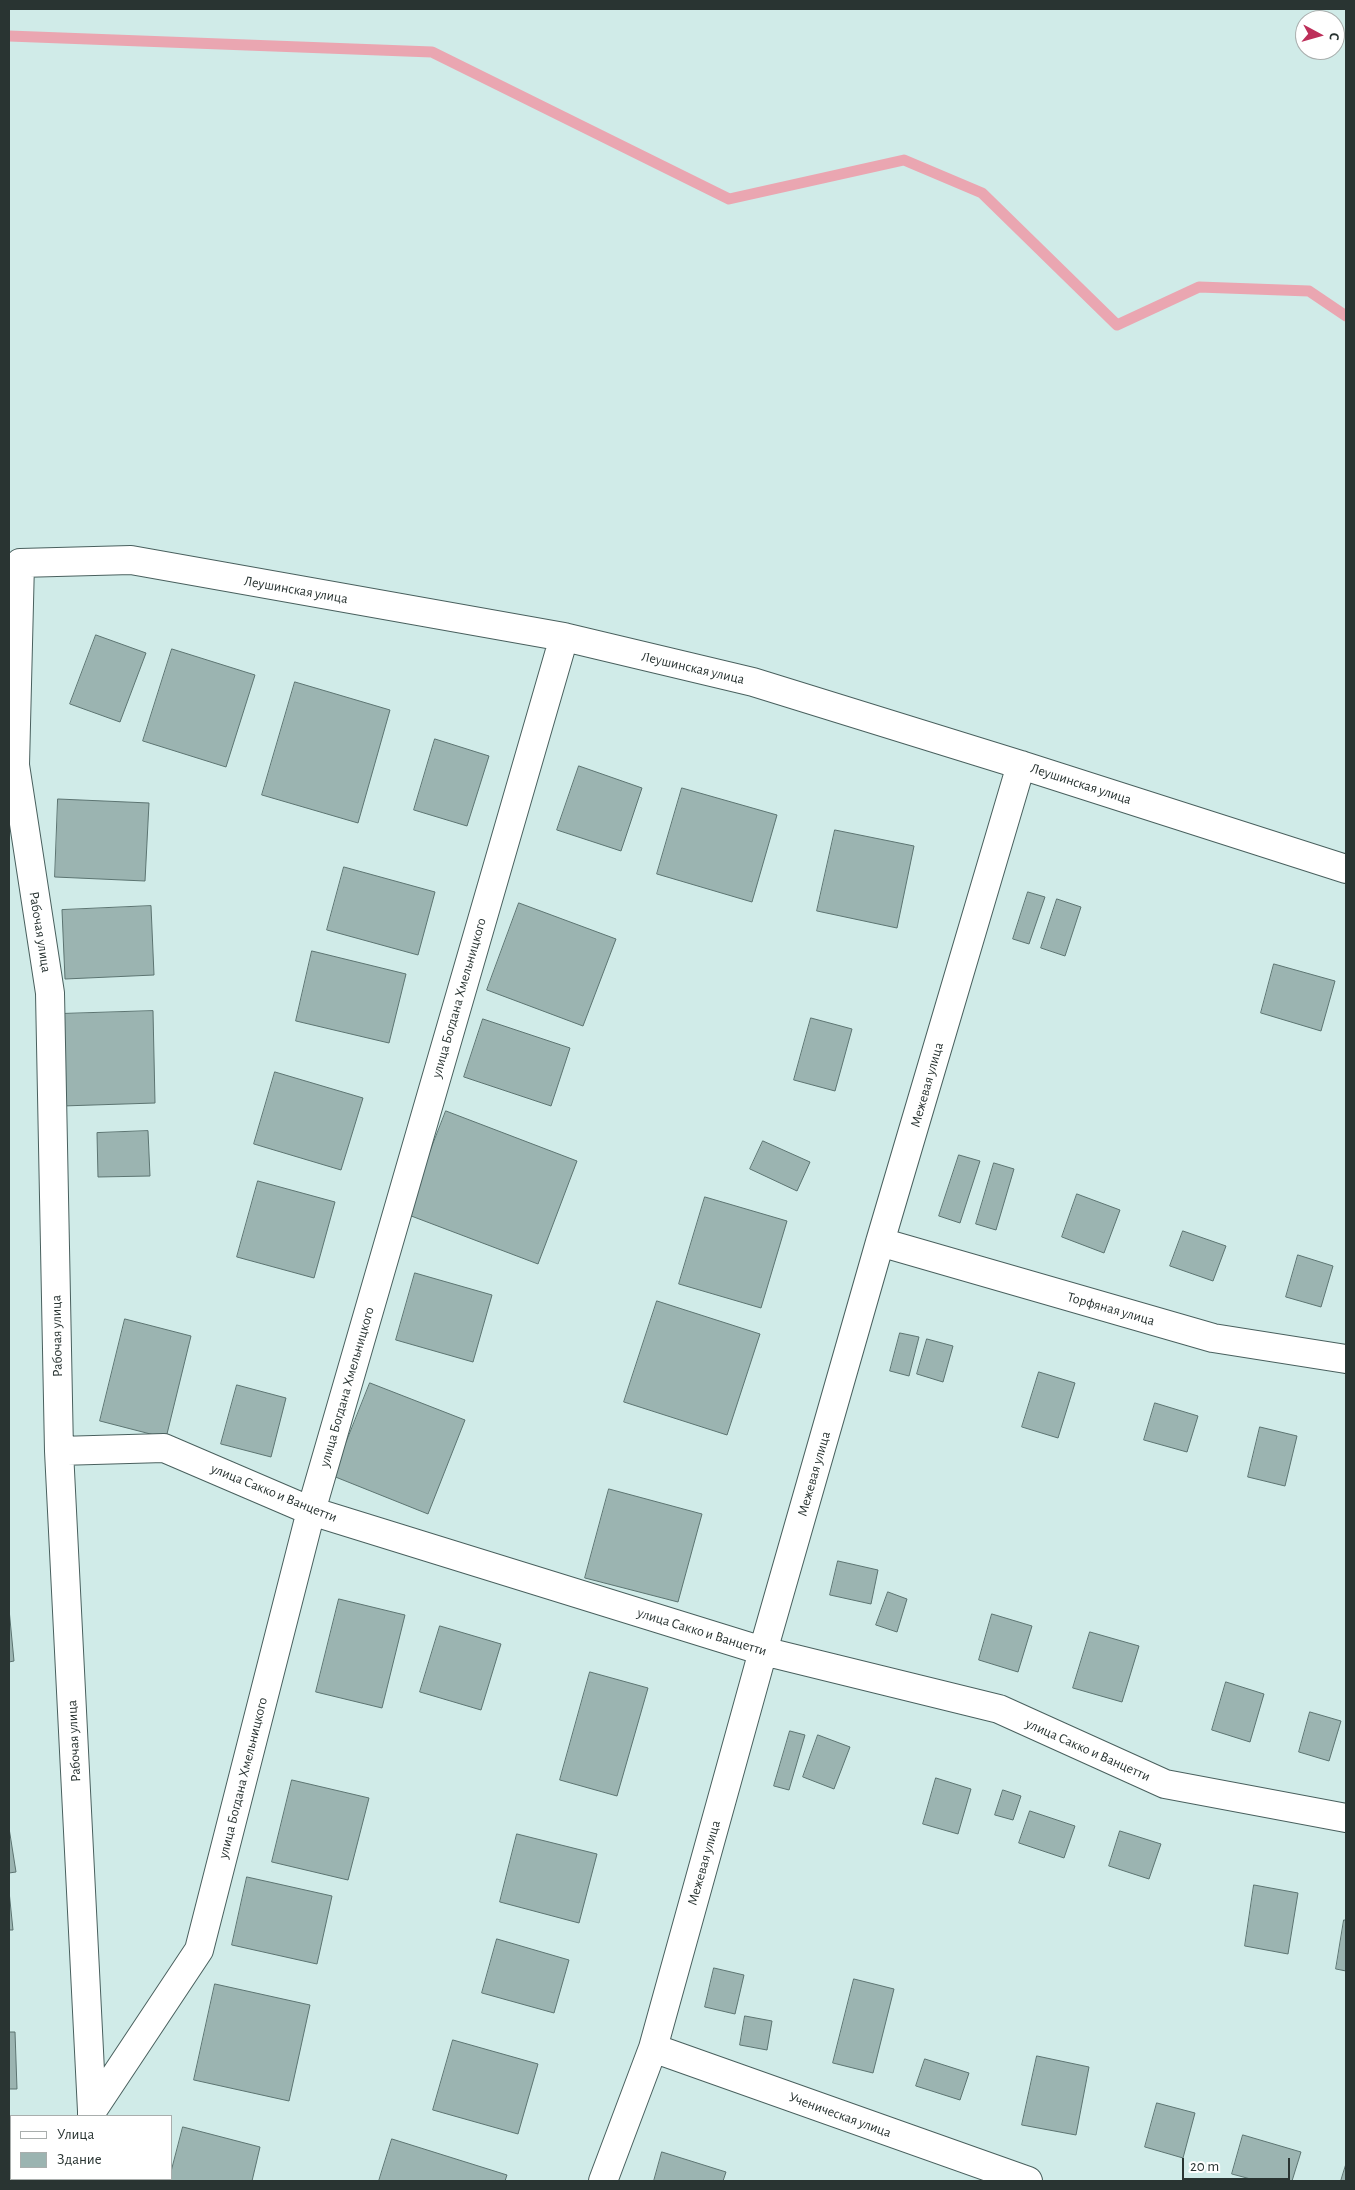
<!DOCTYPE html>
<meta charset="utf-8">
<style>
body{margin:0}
#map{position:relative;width:1355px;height:2190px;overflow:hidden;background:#d0ebe8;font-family:"Alegreya Sans",sans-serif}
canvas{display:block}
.frame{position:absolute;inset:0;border:10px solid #293432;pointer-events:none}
.legend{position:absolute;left:10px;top:2115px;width:162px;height:65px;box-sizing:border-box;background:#fff;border:1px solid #a9aead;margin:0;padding:6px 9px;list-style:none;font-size:15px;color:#293432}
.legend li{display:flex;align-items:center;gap:10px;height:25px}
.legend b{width:25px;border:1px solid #a9aead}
.north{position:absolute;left:1295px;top:10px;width:50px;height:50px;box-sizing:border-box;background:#fff;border:1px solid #a9aead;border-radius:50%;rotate:96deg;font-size:14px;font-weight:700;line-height:20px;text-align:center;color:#293432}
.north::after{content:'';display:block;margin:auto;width:18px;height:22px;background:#bd2e59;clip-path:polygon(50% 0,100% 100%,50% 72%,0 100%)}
.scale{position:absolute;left:1182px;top:2158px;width:108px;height:22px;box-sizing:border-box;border:2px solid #293432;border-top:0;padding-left:6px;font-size:15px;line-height:18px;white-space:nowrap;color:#293432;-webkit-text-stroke:4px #fff;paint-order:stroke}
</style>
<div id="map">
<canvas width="1355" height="2190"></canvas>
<div class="frame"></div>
<ul class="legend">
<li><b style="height:6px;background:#fff"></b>Улица</li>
<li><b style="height:14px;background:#9bb4b1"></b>Здание</li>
</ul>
<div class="north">С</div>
<div class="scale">20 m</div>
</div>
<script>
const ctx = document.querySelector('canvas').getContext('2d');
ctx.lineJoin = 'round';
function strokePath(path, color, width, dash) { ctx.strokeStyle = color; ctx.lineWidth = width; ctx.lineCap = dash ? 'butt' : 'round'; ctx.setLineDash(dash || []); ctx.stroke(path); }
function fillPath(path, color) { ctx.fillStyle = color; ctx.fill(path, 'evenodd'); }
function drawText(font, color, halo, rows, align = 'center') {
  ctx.font = font + ' "Alegreya Sans",sans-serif'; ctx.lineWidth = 4.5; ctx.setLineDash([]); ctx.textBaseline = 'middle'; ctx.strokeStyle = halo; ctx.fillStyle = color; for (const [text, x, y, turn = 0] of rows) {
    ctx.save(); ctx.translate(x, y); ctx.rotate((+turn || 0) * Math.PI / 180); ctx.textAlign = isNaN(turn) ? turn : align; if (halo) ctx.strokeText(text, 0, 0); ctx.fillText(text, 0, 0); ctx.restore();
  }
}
strokePath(new Path2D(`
 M9,36L432,52L729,199L904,160L982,193L1117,325L1199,287L1309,291L1346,316`), '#eaa6b1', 11);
const building = new Path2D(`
 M96,635L146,653L120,722L70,704Z
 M172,649L255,675L226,767L143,741Z
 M295,682L390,710L358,823L262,795Z
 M435,739L489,756L467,826L414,810Z
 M579,766L642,788L621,851L557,830Z
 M682,788L777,815L752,902L657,874Z
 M58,799L149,803L145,881L55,877Z
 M835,830L914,846L897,928L817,911Z
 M344,867L435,892L418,955L327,930Z
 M1028,892L1045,897L1029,944L1013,939Z
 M1057,899L1081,907L1065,956L1041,948Z
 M519,903L616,939L583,1026L487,990Z
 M151,906L154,975L65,979L62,910Z
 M312,951L406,974L389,1043L296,1021Z
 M1274,964L1335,981L1321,1031L1261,1013Z
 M153,1011L155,1103L62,1106L59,1014Z
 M811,1018L852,1029L835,1091L794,1080Z
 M483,1019L570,1048L551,1106L464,1077Z
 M275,1072L363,1098L341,1170L254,1144Z
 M446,1111L577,1161L538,1264L406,1214Z
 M148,1131L150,1176L98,1177L97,1133Z
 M763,1141L810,1162L797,1191L750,1169Z
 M959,1155L980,1161L960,1223L939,1216Z
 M994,1163L1014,1169L996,1230L976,1224Z
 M258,1181L335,1202L314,1278L237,1257Z
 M1077,1194L1120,1210L1104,1253L1062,1237Z
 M705,1197L787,1221L761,1308L679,1284Z
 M1183,1231L1226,1246L1213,1281L1170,1266Z
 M1298,1255L1333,1266L1321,1307L1286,1297Z
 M415,1273L492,1295L473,1362L396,1340Z
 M657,1301L760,1334L727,1435L624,1402Z
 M125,1319L191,1336L166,1438L100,1421Z
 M900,1333L919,1337L909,1376L890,1371Z
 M927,1339L953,1346L943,1382L917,1374Z
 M1039,1372L1075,1383L1058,1438L1022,1427Z
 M370,1383L465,1420L428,1514L333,1476Z
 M237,1385L286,1398L271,1457L221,1444Z
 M1155,1403L1198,1416L1187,1452L1144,1440Z
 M1260,1427L1297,1436L1285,1486L1248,1477Z
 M609,1489L702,1514L678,1602L585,1578Z
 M838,1561L878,1570L871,1604L830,1595Z
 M888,1592L907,1599L897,1632L876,1625Z
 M339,1599L405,1615L382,1708L316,1692Z
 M9,1609L14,1661L9,1662Z
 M992,1614L1032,1626L1018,1672L979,1660Z
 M440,1626L501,1644L481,1710L420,1692Z
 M1090,1632L1139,1646L1122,1702L1073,1688Z
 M590,1672L648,1688L617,1796L560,1780Z
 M1226,1682L1264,1694L1250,1742L1212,1730Z
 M1310,1712L1341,1721L1329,1761L1299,1752Z
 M790,1731L805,1735L789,1790L774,1786Z
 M818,1735L850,1747L834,1789L803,1777Z
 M936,1778L971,1789L958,1834L923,1824Z
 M292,1780L369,1798L348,1880L272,1862Z
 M1003,1790L1021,1796L1013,1820L995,1815Z
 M1030,1811L1075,1826L1064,1858L1019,1843Z
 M9,1828L16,1872L9,1873Z
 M1120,1831L1161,1844L1149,1879L1109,1866Z
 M517,1834L597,1854L579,1923L500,1902Z
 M247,1877L332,1896L317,1964L232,1945Z
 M1254,1885L1298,1893L1288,1954L1245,1946Z
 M9,1891L13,1930H9Z
 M1344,1920H1346V1971L1336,1969Z
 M497,1939L569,1960L554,2013L482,1993Z
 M714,1968L744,1975L735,2014L705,2007Z
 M854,1979L894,1989L873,2073L833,2063Z
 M215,1984L310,2005L289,2101L194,2080Z
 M745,2016L772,2021L767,2050L740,2045Z
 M9,2032H15L17,2089H9Z
 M453,2040L538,2064L518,2134L433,2110Z
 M1037,2056L1089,2067L1076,2135L1022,2125Z
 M925,2059L969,2073L960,2100L916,2086Z
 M1157,2103L1195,2113L1183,2158L1145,2147Z
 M9,2112L11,2127V2170H9Z
 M183,2127L260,2147L252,2181H169L171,2179V2172Z
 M1243,2135L1301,2152L1292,2181H1258L1232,2174Z
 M392,2139L507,2175L505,2181H379Z
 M662,2152L726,2172L723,2181H654Z
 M1346,2164V2181H1341Z`);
fillPath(building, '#9bb4b1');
strokePath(building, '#5c7471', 1);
const minor = new Path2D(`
 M880,1242L1213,1338L1346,1359
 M59,1451L164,1448L311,1511L763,1651L999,1709L1165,1784L1346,1818
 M653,2048L1028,2181
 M92,2111L59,1451L50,993L15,765L20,563L131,560L564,637L753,682L1021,765L1346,869
 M92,2116V2111L199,1950L311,1511L564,637
 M91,2181V2179
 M603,2181L653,2048L763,1651L880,1242L1021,765`);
strokePath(minor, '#49605e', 30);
strokePath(minor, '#fff', 28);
drawText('14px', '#293432', '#fff', [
 ["Леушинская улица",296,590,10],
 ["Леушинская улица",693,668,13],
 ["Леушинская улица",1081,784,18],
 ["Рабочая улица",40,932,81],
 ["улица Богдана Хмельницкого",459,998,-74],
 ["Межевая улица",927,1085,-74],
 ["Торфяная улица",1111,1309,16],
 ["Рабочая улица",57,1336,-91],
 ["улица Богдана Хмельницкого",347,1387,-74],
 ["Межевая улица",814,1474,-74],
 ["улица Сакко и Ванцетти",274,1493,22],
 ["улица Сакко и Ванцетти",702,1632,17],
 ["Рабочая улица",74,1741,-93],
 ["улица Сакко и Ванцетти",1088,1750,24],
 ["улица Богдана Хмельницкого",243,1778,-76],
 ["Межевая улица",704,1863,-74],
 ["Ученическая улица",840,2115,20]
]);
</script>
